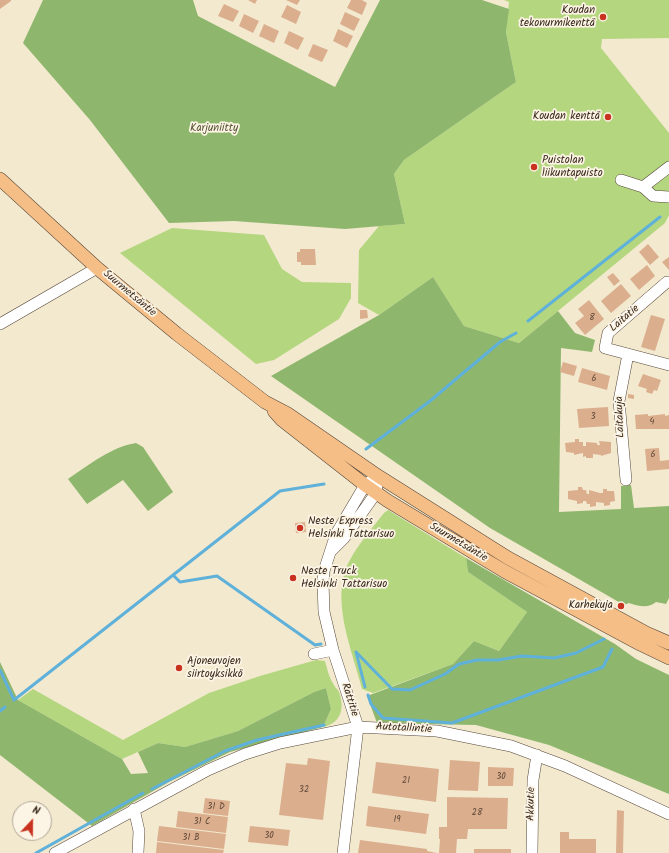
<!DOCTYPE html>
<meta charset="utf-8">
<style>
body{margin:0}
#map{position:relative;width:669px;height:853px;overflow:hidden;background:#f3e9cf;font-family:Kalam,sans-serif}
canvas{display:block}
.north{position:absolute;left:12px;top:801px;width:40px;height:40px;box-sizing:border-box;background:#fcf5e5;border:1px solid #afa495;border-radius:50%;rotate:22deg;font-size:11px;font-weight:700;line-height:16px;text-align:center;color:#3b2a1e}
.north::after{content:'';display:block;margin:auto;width:14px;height:18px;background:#c8321e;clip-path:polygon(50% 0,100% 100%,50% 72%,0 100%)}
</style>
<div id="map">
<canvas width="669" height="853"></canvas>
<div class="north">N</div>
</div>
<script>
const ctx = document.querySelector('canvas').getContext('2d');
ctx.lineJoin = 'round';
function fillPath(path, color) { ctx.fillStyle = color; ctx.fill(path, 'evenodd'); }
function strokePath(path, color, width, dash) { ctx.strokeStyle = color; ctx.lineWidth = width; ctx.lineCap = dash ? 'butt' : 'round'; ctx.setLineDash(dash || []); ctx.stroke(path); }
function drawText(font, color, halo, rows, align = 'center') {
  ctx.font = font + ' Kalam,sans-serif'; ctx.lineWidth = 3.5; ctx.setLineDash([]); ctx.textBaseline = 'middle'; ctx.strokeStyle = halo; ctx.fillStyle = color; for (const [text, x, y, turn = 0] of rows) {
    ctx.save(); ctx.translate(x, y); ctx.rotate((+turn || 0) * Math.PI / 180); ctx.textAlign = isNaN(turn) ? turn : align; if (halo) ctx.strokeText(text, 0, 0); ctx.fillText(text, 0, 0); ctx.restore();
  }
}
fillPath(new Path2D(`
 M504,0H669V38L602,39L601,48L669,133V215L665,223L519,343L464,326L433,277L379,315L358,303L359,250L379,226L405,224L394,174L404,160L516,82L506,32L509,2Z
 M172,228L264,235L282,269L302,282L351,283V298L339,319L274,360L256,364L120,253Z
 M388,510L466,558L468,572L527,612L499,651L474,641L453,664L373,693L362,689C352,649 328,596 351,558C360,542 373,527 384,513Z
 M316,660L325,661C327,668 329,678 334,685C335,688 338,689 339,692C345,709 341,723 323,727L331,709L326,688L314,692L238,731L185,747L158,743L122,759L18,700L33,689L123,740L209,693L260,676Z`), '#b3d67e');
fillPath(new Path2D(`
 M43,0H193L198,16L335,87L380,0H482L509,9L506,32L516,82L404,160L394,174L405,224L345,229L234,221L169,223L90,120L23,43Z
 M433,277L464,326L519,343L558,311L575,333L595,340L592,352L561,348L559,512L621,509V486L631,485L634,508L669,506V598L666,604L656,602C648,609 638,606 629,603L624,605L490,528L271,376L379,315Z
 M136,443L143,447L173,492L148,511L123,480L87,504L68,479C89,465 111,447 136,443Z
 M466,558L615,644L636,659L669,675V794L549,745L476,725L377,723L367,696L453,664L474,641L499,651L527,612L468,572Z
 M0,662L18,700L122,759L131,774L148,773L138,752L158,743L185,747L238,731L314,692L326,688L331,709L323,727L230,752L169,782L92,826L0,755Z`), '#8eb76d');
strokePath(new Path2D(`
 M528,321L660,217
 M366,449L430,401L500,342L516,333
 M173,575L180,582L217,576L315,645L321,644
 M356,652L392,689L410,690L445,674L459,664L477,660H498L522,656L554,658L576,653L604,639
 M356,652L365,687
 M0,670L14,700L280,491L324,484
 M368,695L371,704L383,718L452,723L603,667L612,649
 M0,711L5,707
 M152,789L225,751L257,740L324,725
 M36,853L143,793`), '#5fb1da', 3);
fillPath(new Path2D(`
 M0,0H11V1L0,9Z
 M248,0H257L255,4Z
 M286,0H300L297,5Z
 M351,0H362L367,3L362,15L347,8Z
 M224,4L239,11L233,22L218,16Z
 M287,5L301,12L296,24L281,17Z
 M345,12L360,19L354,31L340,24Z
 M244,14L259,21L253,33L239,26Z
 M264,24L279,31L274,43L259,36Z
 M338,29L353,36L347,48L333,41Z
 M289,31L304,38L298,50L284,43Z
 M313,44L328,50L322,62L308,56Z
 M648,244L659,257L650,265L639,252Z
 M300,249H315L316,265H301V262H297V252H300Z
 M669,257V270L662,262Z
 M647,265L655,276L639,290L630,279Z
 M613,273L620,281L614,286L607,277Z
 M621,284L631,296L611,313L601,301Z
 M589,300L604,319L585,335L575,323L584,316L578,309Z
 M360,310H367L368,318L360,319Z
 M651,315L665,319L655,351L641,347Z
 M563,362L577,366L574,376L560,372Z
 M582,368L610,376L607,390L578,382Z
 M643,374L661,380L657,391L654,390L652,394L646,392L647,389L638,386Z
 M628,394L634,395V399L628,398Z
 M608,407L609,426L579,428L577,409Z
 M648,414V416L665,414V416L669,415V429H636L635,415Z
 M575,439H579V442H583V446H586V442L597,443V445H600L599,441L611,442V453L601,456V455L593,454V458H586V456L583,457V453L574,455V453L566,452L565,443L575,442Z
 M659,448L660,461L669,460V469L647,471L645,449Z
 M578,487H582L583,490H586L587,494H589V490L600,493H603V489H607V491H614L615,501L610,502V505L604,506V503L596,502V506L590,507V504H587L586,501H583V503L577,504V501L568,499V491L578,490Z
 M305,522L306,532L296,533L295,523Z
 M308,758L330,761L323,820L279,815L286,763L307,765Z
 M450,760L480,762L478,791L448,790Z
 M376,762L439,769L436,802L372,793Z
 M488,767L514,768L513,786H488Z
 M447,797L508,798L507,829H468L467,839H457L456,853H439L440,839H439V827H447Z
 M205,798L230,801L228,816L203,813Z
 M368,806L429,814L426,834L366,826Z
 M617,810L624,811L623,853H616Z
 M178,811L228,817L226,833L176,827Z
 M159,826L226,834L224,849L157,841Z
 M250,826L290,830L288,846L248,842Z
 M560,832H569V839H596V853H560Z
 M360,840L427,849V851L437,853H358Z
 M157,842L224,850L223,853H156Z
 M474,849H511V853H474Z`), '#dbaf8e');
const minor = new Path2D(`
 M621,180L643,187L653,196L669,197
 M643,187L669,167
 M667,282L608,333L605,348L669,365
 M0,324L97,268
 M626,480L619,401L628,354
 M332,550L344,538L376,493L377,484
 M314,654L333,650
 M134,809L139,831L138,853
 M55,853L208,770L245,754L280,743L358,727L437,731L511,746L565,766L669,814
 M343,853L358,727L333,650L324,612L323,582L324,571L336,534L365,485L378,476
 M532,853L533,780L537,755`);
const major = new Path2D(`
 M0,179L97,268L177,334L265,402L288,414L378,476L508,558L646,633L669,643
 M274,411L282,420L365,485L388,501L504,571L640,644L669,658`);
strokePath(minor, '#574739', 12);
strokePath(major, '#574739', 14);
strokePath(minor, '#fff', 11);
strokePath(major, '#f5be86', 13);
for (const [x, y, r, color] of [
 [603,17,4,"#c8321e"],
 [608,117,4,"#c8321e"],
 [534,167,4,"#c8321e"],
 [300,528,4,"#c8321e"],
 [293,578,4,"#c8321e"],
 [621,606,4,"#c8321e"],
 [179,668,4,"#c8321e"]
]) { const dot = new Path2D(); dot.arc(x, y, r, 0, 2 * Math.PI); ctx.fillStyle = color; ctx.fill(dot); strokePath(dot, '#fcf5e5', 1.5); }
drawText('9px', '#634b3a', null, [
 ["8",592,318],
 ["6",594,379],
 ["3",593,417],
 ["4",652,422],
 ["6",653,455],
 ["30",501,777],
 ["21",406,781],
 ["32",304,790],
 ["31 D",216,807],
 ["28",477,813],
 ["19",397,820],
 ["31 C",202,822],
 ["30",269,836],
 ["31 B",191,838]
]);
drawText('11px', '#3b2a1e', '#fcf5e5', [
 ["Koudan",595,11,"right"],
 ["tekonurmikenttä",595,24,"right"],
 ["Koudan kenttä",600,117,"right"],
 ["Puistolan",542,161],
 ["liikuntapuisto",542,174],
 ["Neste Express",308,522],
 ["Helsinki Tattarisuo",308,535],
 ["Neste Truck",301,572],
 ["Helsinki Tattarisuo",301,585],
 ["Karhekuja",613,606,"right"],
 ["Ajoneuvojen",187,662],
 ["siirtoyksikkö",187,675]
], 'left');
drawText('11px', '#595536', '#fcf5e5', [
 ["Karjuniitty",214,129]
]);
drawText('11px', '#3b2a1e', '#fcf5e5', [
 ["Suurmetsäntie",129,294,40],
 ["Laitatie",625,319,-41],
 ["Laitakuja",621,417,-92],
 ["Suurmetsäntie",458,543,31],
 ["Rattitie",349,700,72],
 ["Autotallintie",404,729,3],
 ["Akkutie",532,804,-89]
]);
</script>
